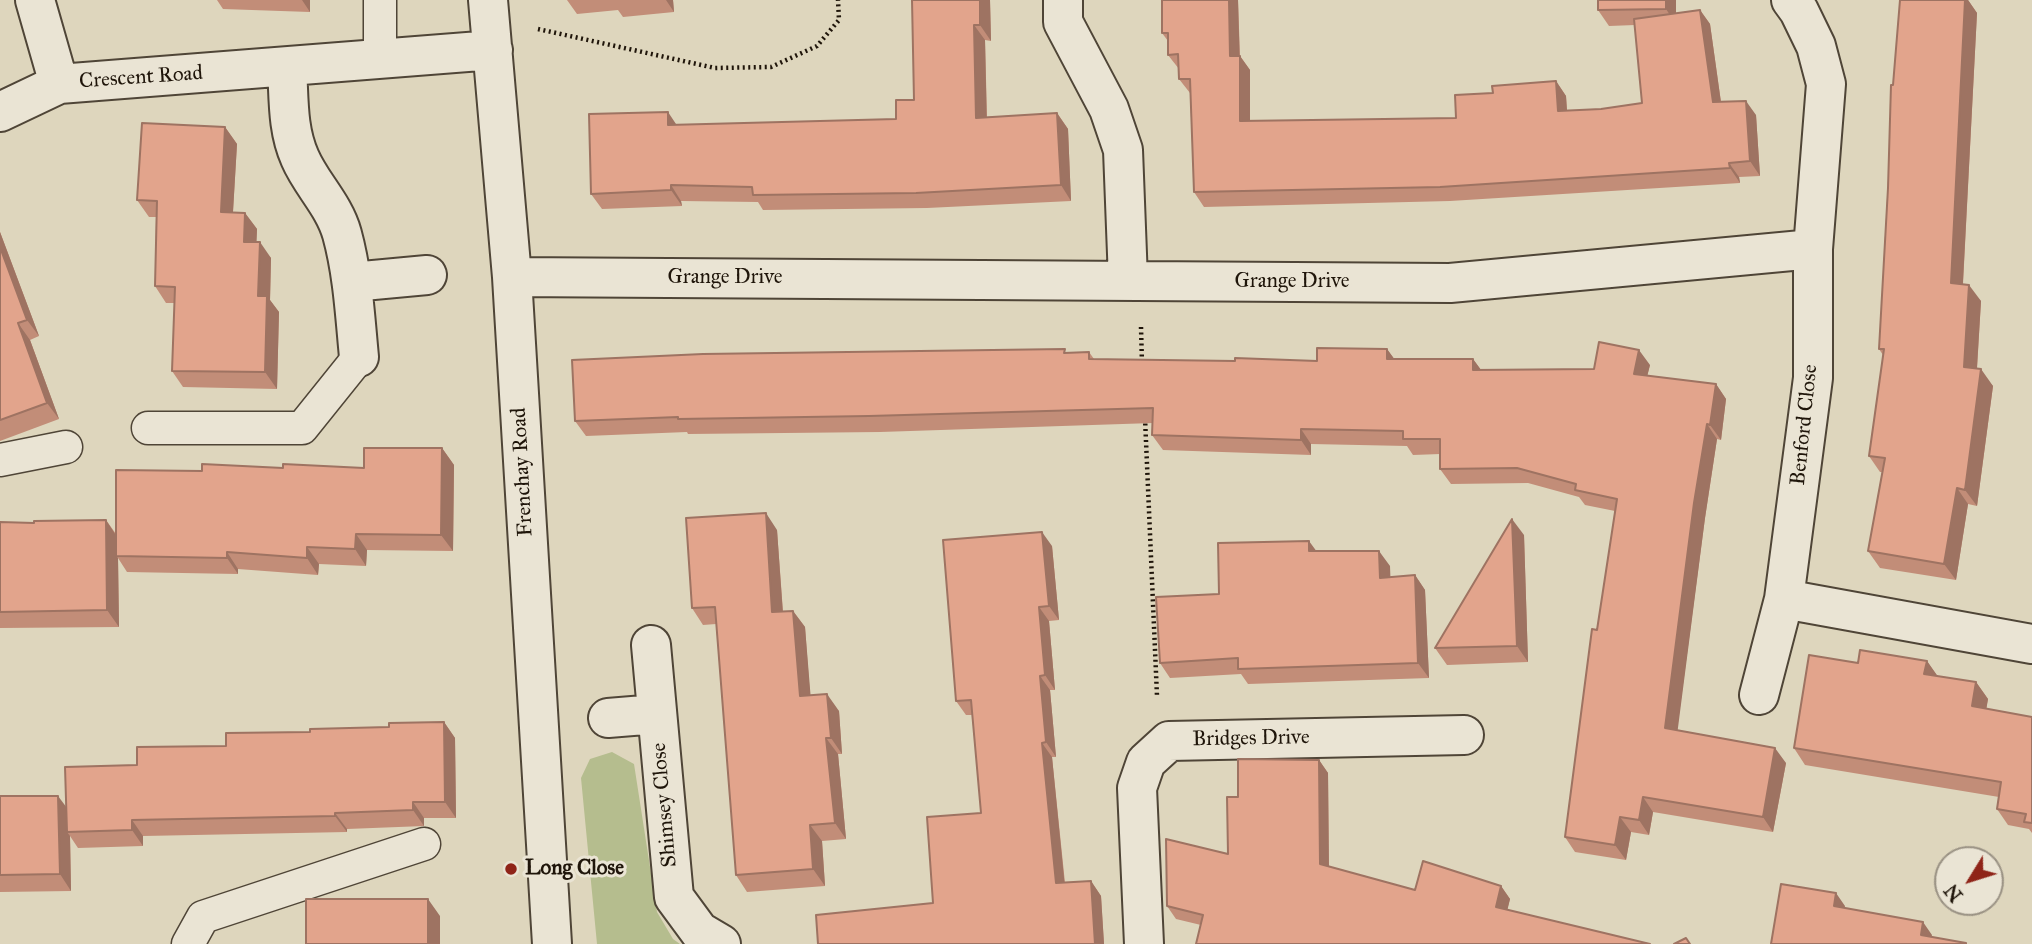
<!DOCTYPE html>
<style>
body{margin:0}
#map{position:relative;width:2032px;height:944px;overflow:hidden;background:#ded6bd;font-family:"IM FELL Great Primer",serif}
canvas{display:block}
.north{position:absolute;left:1934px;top:846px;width:70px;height:70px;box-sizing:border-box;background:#eae4d4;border:2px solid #999183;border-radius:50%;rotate:232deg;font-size:19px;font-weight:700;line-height:28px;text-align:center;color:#1f150a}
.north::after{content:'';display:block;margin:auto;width:24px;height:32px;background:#8f2418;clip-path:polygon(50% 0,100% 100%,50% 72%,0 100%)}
</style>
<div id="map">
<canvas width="2032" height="944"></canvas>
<div class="north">N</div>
</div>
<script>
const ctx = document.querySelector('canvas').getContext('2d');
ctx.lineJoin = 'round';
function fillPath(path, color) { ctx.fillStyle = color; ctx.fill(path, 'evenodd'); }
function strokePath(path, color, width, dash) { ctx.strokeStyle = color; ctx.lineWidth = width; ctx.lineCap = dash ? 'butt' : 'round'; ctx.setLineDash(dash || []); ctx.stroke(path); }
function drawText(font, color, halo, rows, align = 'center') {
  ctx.font = font + ' "IM FELL Great Primer",serif'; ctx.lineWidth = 6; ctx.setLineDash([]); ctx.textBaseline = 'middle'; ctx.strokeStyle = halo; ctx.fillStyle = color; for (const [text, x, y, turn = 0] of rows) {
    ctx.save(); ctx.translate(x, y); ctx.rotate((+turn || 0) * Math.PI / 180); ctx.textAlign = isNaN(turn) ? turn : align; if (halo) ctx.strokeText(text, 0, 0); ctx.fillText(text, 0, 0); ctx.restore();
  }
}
fillPath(new Path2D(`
 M612,752L634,764L657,912L673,939L680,944H597L581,778L590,759Z`), '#b5bd8e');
const service = new Path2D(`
 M380,0V59
 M148,428H302L359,357
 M0,460L66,447
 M188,944L203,917L424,844`);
const minor = new Path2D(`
 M35,0L59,84
 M488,0L512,277L552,944
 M1063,0V22L1109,109L1123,150L1128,280
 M287,67C289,98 287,129 300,158C311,184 334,205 342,234C353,274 355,316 359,357
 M0,112L59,84L493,50
 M512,277L1450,283L1813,249L1826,84L1816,46L1799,11L1791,0
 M352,282L427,275
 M1784,599L2032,644
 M651,645L674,897L699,931L721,944
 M1759,695L1784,599L1813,378V249
 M608,718L657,714
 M1144,944L1137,788L1146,762L1169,741L1464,735`);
strokePath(service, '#4f4537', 35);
strokePath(minor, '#4f4537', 42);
strokePath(new Path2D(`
 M538,29L715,68L771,67L817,46L839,20L838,0
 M1141,327L1142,364
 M1145,418L1157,696`), '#1f150a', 4.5, [2, 3.5]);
strokePath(service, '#eae4d4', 32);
strokePath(minor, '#eae4d4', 38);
fillPath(new Path2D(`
 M217,0H310V12L223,9Z
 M567,0H673L674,12L623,17L618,10L577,14Z
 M990,0L991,41L985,40L987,117L1057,113L1068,129L1071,201L927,208L763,210L758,202L681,201L682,206L602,209L591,194L677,125L896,119L914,100Z
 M1162,0H1238L1240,56L1250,70V121L1456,118L1493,93L1556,81L1566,96L1567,111L1601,109L1642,103L1635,25L1609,26L1598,10V0H1676V13L1700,10L1710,24L1721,102L1756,115L1760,176L1739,177L1740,183L1450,201L1204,207L1194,192L1190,93L1179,79V69L1168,55V41L1162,33Z
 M1900,0H1968L1977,13L1963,284L1981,301L1977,369L1993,386L1977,506L1968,504L1956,580L1880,568L1868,551L1882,472H1880L1869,456L1883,355L1879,349L1893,85Z
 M225,127L237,144L233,212L245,213L257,229L256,242L271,258L270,300L279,312L277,389L183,387L172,371L175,303H166L155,286L156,217H149L137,200Z
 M0,232L39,336L30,340L59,419L0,441Z
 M1387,349L1394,359H1473L1481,370L1594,369L1650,365L1647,376L1716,384L1726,399L1721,440L1717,439L1705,518L1677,730L1786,763L1773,832L1653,812L1649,835L1631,832L1626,860L1575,852L1565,837L1615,511L1585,505L1579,497L1528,483L1451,484L1440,469V454L1413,455L1407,446L1311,444V455L1163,450L1152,435L1153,423L880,432L688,434L687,432L586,436L575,421L1067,353L1089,352L1094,359L1235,361H1317Z
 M442,448L454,465L453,551L367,550L366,566L319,564L318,575L238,569V574L127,572L118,558L119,627L0,628V522L34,523L106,520L116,534L202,471L283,468H364Z
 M777,530L783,612L793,611L805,627L810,695L839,711L842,754H838L846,839L822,841L825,886L747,892L736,875L716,624L703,625L692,608Z
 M1524,535L1528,662L1447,665L1435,648Z
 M1052,546L1059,620L1049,621L1055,690H1050L1056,757H1052L1065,883L1091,881L1101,896L1104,944H818L933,903L981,813L972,715H966L956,701Z
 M1316,551L1390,566V577L1415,575L1425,590L1429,678L1248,684L1241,674L1170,678L1160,663L1219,594Z
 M1927,661L1937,676L1976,682L1988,699L1986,709L2032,717V833L2029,829L2008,825L1997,809L1999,797L1805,765L1794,748L1858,663Z
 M444,722L455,738L456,818H424V826L347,829V832L143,836V846L78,848L70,836L71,891L0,892V796L66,807L137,765L310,732L389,727Z
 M1319,760L1328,773L1329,867L1415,890L1501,886L1510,899L1507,910L1201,925L1176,919L1167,906L1228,854L1238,797Z`), '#c28d78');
fillPath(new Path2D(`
 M302,0H310V12Z
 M666,0H673L674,12Z
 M980,0H990L991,41L980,25Z
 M1229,0H1238L1240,71L1230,56Z
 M1666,0H1676V24L1666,9Z
 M1965,0H1968L1977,13L1962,300L1951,283Z
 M1700,10L1710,24L1723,117L1713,102Z
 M974,25L985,40L987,133L976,118Z
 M1240,56L1250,70V136L1240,121Z
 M1556,81L1566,96L1568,126L1558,111Z
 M1746,101L1756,115L1760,176L1750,161Z
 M668,112L678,127L668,125Z
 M1057,113L1068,129L1071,201L1061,185Z
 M225,127L237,144L232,228L221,212Z
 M1729,163L1739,177L1740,183L1730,168Z
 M671,185L681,201L682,206L671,190Z
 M245,213L257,229L256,258L244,242Z
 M0,232L39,336L27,320L0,247Z
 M260,242L271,258L270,300L279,312L277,389L265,372L258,296Z
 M1969,285L1981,301L1976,383L1964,367Z
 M18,323L30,340L59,419L47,403Z
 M1387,349L1398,364L1387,359Z
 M1639,350L1650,365L1644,389L1634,374Z
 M1473,359L1484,374L1473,370Z
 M1981,369L1993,386L1977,506L1965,490Z
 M1716,384L1726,399L1721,440L1710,425Z
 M1707,424L1717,439L1705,518L1676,743L1665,728L1694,503Z
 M1301,429L1311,444V455L1301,440Z
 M442,448L454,465L453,551L441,535Z
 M1957,488L1968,504L1956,580L1944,564Z
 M766,513L777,530L784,629L772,612Z
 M1512,519L1524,535L1528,662L1517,646Z
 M106,520L117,537L116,556L118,558L119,627L107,610Z
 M1042,532L1052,546L1059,620L1049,606Z
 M356,534L367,550L366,566L355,549Z
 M1309,541L1320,556L1309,551Z
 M307,547L319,564L318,575L307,558Z
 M1379,551L1390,566L1391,593L1380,578Z
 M227,552L238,569V574L227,558Z
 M1415,575L1425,590L1429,678L1418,663Z
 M1039,607L1049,621L1055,690L1045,675Z
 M793,611L805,627L812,713L800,696Z
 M1927,661L1939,678L1924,674Z
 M1040,676L1050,690L1056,757L1046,742Z
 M1976,682L1988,699L1984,723L1972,706Z
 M827,694L839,711L842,754L831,738Z
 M444,722L455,738L456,818L445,802Z
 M826,738L838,754L846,839L835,823Z
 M1042,743L1052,757L1066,898L1056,883Z
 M1775,748L1786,763L1773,832L1763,817Z
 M1319,760L1328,773L1329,877L1320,864Z
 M58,796L70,812L67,832L70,836L71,891L60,874Z
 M1643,797L1653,812L1649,835L1639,820Z
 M413,802L424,818V826L413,810Z
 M335,813L347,829V832L335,816Z
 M1620,817L1631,832L1626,860L1615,845Z
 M132,820L143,836V846L132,830Z
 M810,825L822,841L825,886L813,869Z
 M1091,881L1101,896L1104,944H1095Z
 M1501,886L1510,899L1505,920L1496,907Z
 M1836,893L1845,906L1843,919L1834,906Z
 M428,899L440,916V944H428Z
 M1923,922L1932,935L1930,944L1921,935Z`), '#9e7362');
const building = new Path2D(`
 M912,0H980V25H974L976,118L1057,113L1061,185L916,193L753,195L752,187L671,185V190L591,194L589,114L668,112V125L896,119V100H914Z
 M1162,0H1229L1230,56H1240V121L1456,118L1455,95L1493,93L1492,86L1556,81L1558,111L1601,109L1642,103L1634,19L1700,10L1713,102L1746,101L1750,161L1729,163L1730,168L1440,187L1194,192L1190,79H1179L1178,54L1168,55V33H1162Z
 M1598,0H1666V9L1598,10Z
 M1900,0H1965L1951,283L1969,285L1964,367L1981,369L1965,490L1957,488L1944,564L1868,551L1885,458L1869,456L1884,349H1879L1888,188L1891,85H1893Z
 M142,123L225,127L221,212L245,213L244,242H260L258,296H267L265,372L172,371L175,287L155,286L157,201L137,200Z
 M0,247L27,320L18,323L47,403L0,420Z
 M1599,342L1639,350L1634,374L1716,384L1710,425L1707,424L1694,503L1665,728L1775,748L1763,817L1643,797L1639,820L1620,817L1615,845L1565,837L1592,629L1597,630L1617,499L1575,490L1576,484L1517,468L1440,469V439H1403V431L1301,429V440L1152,435L1153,408L869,416L678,419V417L575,421L572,360L703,354L1065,349L1064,353L1089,352V359L1235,361V358L1317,361V348L1387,349V359H1473V370L1594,369Z
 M364,448H442L441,535L356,534L355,549L307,547V558L227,552V558L116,556V470L202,471V464L283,468V464L364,468Z
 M766,513L772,612L793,611L800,696L827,694L831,738H826L835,823L810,825L813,869L736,875L715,607L692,608L686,518Z
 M1512,519L1517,646L1435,648Z
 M106,520L107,610L0,612V522L34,523V521Z
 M1042,532L1049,606L1039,607L1045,675L1040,676L1046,742L1042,743L1056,883L1091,881L1095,944H818L816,915L933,903L927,817L981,813L971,700L956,701L943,540Z
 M1309,541V551H1379L1380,578L1415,575L1418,663L1238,669V658L1160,663L1156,597L1219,594L1218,543Z
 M1860,650L1927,661L1924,674L1976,682L1972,706L2032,717V823L2024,822L2026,814L1997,809L2001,782L1794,748L1809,655L1858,663Z
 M444,722L445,802H413V810L335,813V816L132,820V830L67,832L65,767L137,765V747L226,746V733L310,732V729L389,727V723Z
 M1238,759L1319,760L1320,864L1415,890L1423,861L1501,886L1496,907L1650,944H1196L1203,915L1167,906L1166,839L1228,854L1227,797H1238Z
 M0,796H58L60,874L0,875Z
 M1781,884L1836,893L1834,906L1923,922L1921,935L1966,943V944H1771Z
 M306,899H428V944H306Z
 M1686,938L1690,944H1674Z`);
fillPath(building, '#e2a48c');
strokePath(building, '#9e7362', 2);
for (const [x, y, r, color] of [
 [511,869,7,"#8f2418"]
]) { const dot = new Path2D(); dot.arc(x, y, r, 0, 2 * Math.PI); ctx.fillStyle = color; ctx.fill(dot); strokePath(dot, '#eae4d4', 2.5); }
drawText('21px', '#1f150a', '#eae4d4', [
 ["Crescent Road",141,78,-4],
 ["Grange Drive",725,278],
 ["Grange Drive",1292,282],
 ["Benford Close",1805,425,-84],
 ["Frenchay Road",523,472,-93],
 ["Bridges Drive",1251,739,-1],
 ["Shimsey Close",665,805,-95]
]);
drawText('bold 21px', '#1f150a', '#eae4d4', [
 ["Long Close",525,869]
], 'left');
</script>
